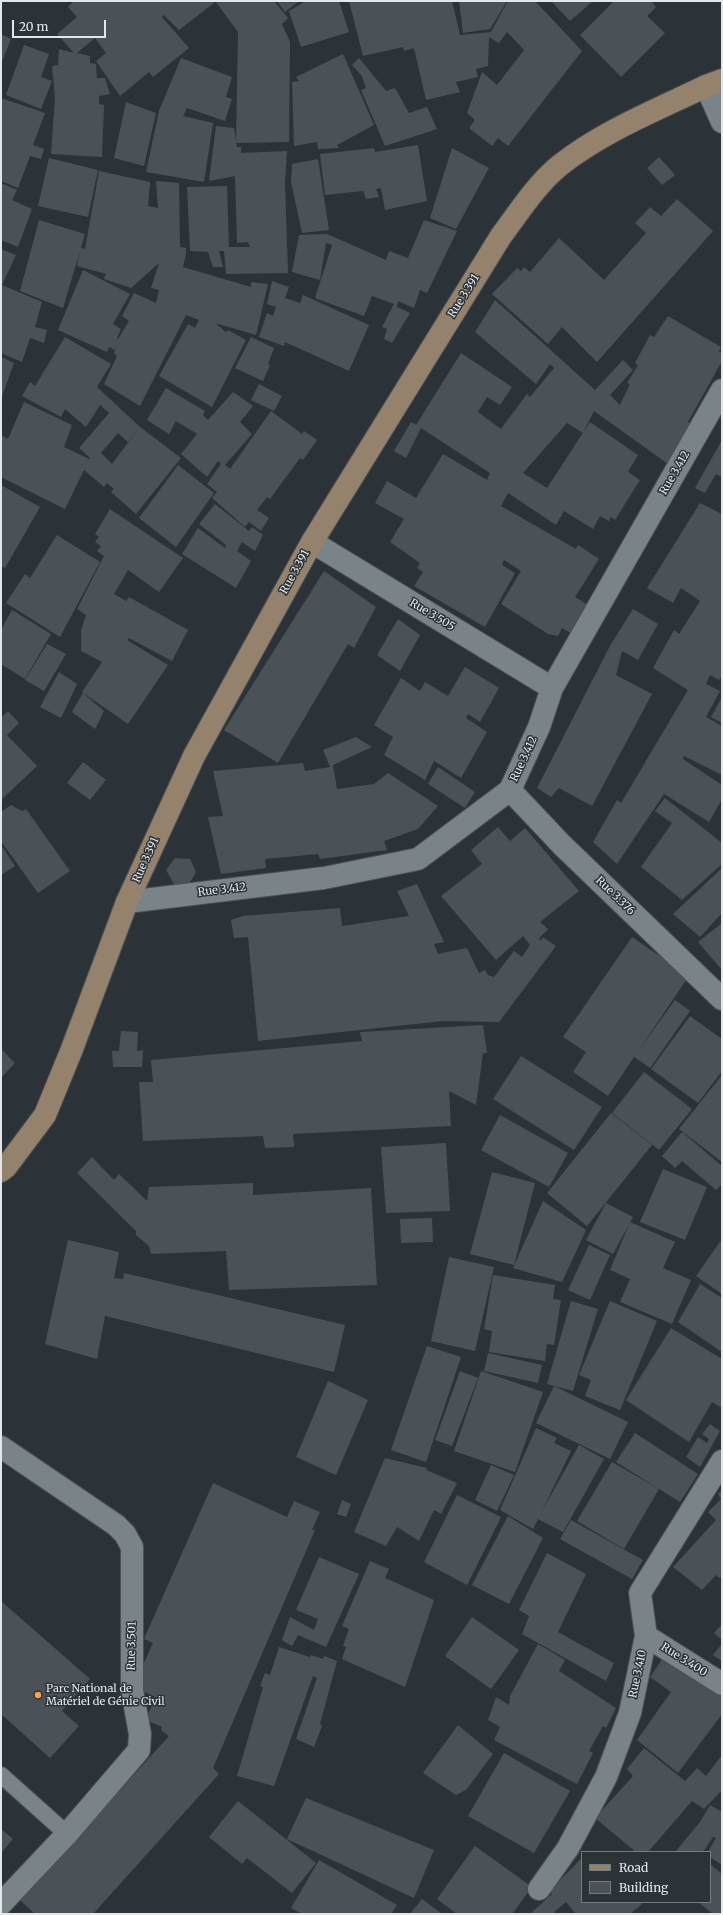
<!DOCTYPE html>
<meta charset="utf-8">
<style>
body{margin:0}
#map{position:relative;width:723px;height:1915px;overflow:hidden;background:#2c3338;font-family:Merriweather,serif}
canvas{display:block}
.frame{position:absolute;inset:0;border:2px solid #e3e7ea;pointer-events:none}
.legend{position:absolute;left:581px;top:1851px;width:130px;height:52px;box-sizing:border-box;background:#2c3338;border:1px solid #757b7f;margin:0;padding:5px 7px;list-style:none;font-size:12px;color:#e3e7ea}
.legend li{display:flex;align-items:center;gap:8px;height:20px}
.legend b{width:20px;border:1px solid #757b7f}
.scale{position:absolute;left:12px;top:20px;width:94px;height:18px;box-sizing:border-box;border:2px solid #e3e7ea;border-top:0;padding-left:5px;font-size:12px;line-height:14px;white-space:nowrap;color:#e3e7ea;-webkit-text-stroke:3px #2c3338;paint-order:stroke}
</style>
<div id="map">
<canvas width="723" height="1915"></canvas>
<div class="frame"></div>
<ul class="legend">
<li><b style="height:5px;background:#94826c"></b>Road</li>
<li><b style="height:11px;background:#4b5257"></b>Building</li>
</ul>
<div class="scale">20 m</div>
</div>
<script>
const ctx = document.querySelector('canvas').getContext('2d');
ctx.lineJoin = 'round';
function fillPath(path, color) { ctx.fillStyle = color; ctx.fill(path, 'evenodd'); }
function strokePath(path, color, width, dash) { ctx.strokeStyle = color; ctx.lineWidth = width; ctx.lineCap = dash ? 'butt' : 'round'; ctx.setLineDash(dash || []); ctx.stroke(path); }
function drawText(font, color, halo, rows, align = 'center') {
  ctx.font = font + ' Merriweather,serif'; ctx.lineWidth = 3; ctx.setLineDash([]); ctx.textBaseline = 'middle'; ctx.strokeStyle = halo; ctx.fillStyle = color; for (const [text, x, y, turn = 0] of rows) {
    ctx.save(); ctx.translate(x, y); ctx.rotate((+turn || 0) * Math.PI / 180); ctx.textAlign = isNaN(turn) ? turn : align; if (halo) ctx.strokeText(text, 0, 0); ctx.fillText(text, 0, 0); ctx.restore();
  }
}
fillPath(new Path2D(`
 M74,1H213L214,3L179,30L164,15L162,17L189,48L153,77L149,72L120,96L96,61L106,53L95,38L77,53L90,56V63L96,64L97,78H105L110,94L99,96V104L104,105L102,157L51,154L55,98L52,66L58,65L59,49L74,53L57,34L77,17L68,7Z
 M215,1H274L288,18L282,24L290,42L289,142L236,143L238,32Z
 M277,1H299L285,12Z
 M306,1H339L349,32L301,47L289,11Z
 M349,1H452L460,35L491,32L508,1H535L582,51L508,146L498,138L492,146L469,128L475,120L467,113L482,72L497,85L524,50L507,32L499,43L489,37L488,66L476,69L478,77L456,82L460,92L426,100L414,48L404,51L403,47L363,56Z
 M459,1H506V3L490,29L463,33Z
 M551,1H593L570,21Z
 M614,1H651L656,7L647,16L665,33L621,77L580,35Z
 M1,34L11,39L1,64Z
 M24,45L49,54L41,77L52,81L41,109L6,95Z
 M343,54L374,125L337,145L339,148L318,149L317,142L294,146L292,82L299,81L296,77Z
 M181,58L232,77L226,97L232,99L225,121L187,108L183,116L213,123L204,182L146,172L159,111Z
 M359,58L386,91L395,88L409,113L427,107L437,129L385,146L361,90L366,88L362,76L352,65Z
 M1,98L45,113L33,145L44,149L41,159L30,156L18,188L1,181Z
 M126,102L156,113L144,166L114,158Z
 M216,126L234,128L237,147H241V153L287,151L285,183L288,273L226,274L224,251H219L223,267H213L208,252L190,251L187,187L227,186L229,247H250L248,242L237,243L235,176L209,181Z
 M418,145L427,201L385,210L381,188L376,189L379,197L366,199L363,191L325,195L320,154L374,148L375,152Z
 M452,148L489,168L456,229L430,218Z
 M659,157L675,175L662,185L647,168Z
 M49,158L98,170L88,217L38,206Z
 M318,159L329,230L302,233L291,182L292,164Z
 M99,171L150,182L148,206L158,208L156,181L179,183L180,247L186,248V254L183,267L251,287V282L268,284L256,335L215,323L226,332L228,330L246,340L212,407L159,376L188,324L195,328L199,320L186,315L140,406L104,384L117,356L114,353L120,340L115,350L109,347L107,352L58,330L83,270L130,294L113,324L121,329L117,338L118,339L129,321L122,316L134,293L156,303L159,290L151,288L159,263L131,288L104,279L106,274L77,266L80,251L63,308L20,291L39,220L85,234L81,248L85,249Z
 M1,183L17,190L12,200L32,209L18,247L1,240Z
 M677,199L713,231L597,362L562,327L548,344L492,294L517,268L521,271L524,267L530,272L559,238L604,280L646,233L635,223L650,207L661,216Z
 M424,220L457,231L427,293L420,290L414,308L398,301L397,307L410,313L392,343L384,339L387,329L382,327L394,304L372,296L364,316L315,298L332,245L326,243L320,280L292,272L299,235L327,234L386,260L389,251L408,258Z
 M1,249L16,255L2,285L42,302L35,327L47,330L44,343L30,338L22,362L1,353Z
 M272,281L289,287L285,298L300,303L303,295L369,325L349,371L285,342L284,346L259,337L267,313L273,316L276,307L267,304Z
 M495,300L595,390L623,360L633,370L610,395L620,405L630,384L627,383L638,365L635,363L650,335L654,337L668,316L721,347L719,351L722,354V361L688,422L699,427L675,469L594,411L583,433L567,423L523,473L547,488L590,422L638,455L628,472L640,480L615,520L611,517L609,521L600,516L593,529L564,511L556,525L508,493L501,506L576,549L578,545L599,559L575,597L591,607L574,635L562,628L558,636L548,634L501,604L521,571L504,560L502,565L515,573L485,627L414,586L423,572L417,568L420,563L390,542L404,519L375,503L387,481L416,498L443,454L487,480L490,473L421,428L406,458L394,451L411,422L416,425L461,353L512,387L500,405L487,397L478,412L501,429L527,394L530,397L554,368L550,364L536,384L475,332Z
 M65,337L111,364L97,387L140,427L181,458L136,514L111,492L114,489L107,483L104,487L84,470L65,509L1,477V435L8,439L24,402L72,425L64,447L89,459L90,458L79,448L109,413L100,405L86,427L65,409L61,417L22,396L30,382L35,386ZM139,428L112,464L101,453L118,433L128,442Z
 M251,337L274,348L268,364L270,365L263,381L235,368Z
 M1,357L14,363L1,399Z
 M259,384L282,396L274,411L251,400Z
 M166,388L205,411L203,415L208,420L233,392L253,406L240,422L252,434L225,465L230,469L271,411L302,434L304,431L317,440L303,460L300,458L270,499L267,497L257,510L269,518L261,531L249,522L245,527L212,498L217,492L207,484L221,464L218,461L207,477L181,454L197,434L176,421L169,434L147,420Z
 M722,440V477L716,474L705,493L695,488Z
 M178,465L214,493L176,547L139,518Z
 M1,485L40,507L5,568L1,566Z
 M700,503L722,514V676L719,680L710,675L706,684L720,691L706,717L722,726V775L684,756L683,759L722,785V799L709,822L664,794L617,864L593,842L617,800L621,803L688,690L653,668L674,630L679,634L700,601L681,588L673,603L647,588Z
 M215,504L249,531L252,527L263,535L255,551L242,542L237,551L251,561L236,588L182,554L198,528L225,548L226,545L199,524Z
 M110,509L183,558L159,592L128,570L114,594L126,601L129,597L188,630L172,661L129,638L127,640L168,665L128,724L82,692L102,662L81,651V630L86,615L77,609L104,556L97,551L101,546L95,542L99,537L95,534Z
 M57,535L100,562L60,637L6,603L25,574L30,578Z
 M324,571L376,607L354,648L348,644L278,763L224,730Z
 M633,609L658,624L638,660L622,651L616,675L652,694L592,806L559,788L551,797L537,788L611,644Z
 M12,610L51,634L25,679L1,664V630Z
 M398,619L420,635L400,671L377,655Z
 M47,644L66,654L44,691L25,680Z
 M465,667L499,688L480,722L468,714L466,718L487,732L461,778L434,761L425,780L384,755L393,737L374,725L401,678L420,691L425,682L448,696Z
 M59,672L77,684L61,718L40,707Z
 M83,693L104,711L95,729L72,712Z
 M722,697V723L711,717Z
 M8,711L19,723L7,735L37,766L1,800V718Z
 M356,737L372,747L333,765L337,789L374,784L388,773L438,806L418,829L384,841L387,850L320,859L318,854L265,859L266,868L221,874L208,817L223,816L213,771L303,763L305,771L330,767L323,750Z
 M83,762L106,780L90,800L67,783Z
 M438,767L475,792L465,808L428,784Z
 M665,798L722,843V864L682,900L641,867L672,823L655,811Z
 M11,805L22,811L26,809L70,871L38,893L1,841V812Z
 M498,827L510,841L525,828L579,891L540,922L548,929L539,938L541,941L543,937L556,946L499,1022L443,1021L258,1041L248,937L234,938L231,920L243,916L340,908L342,926L409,916L397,891L417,884L444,942L434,944L438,954L467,948L479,973L485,970L488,975L494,977L514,951L522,957L530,945L523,936L496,960L441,896L482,864L471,850Z
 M1,845L15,866L1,875Z
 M175,858L190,859L196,872L188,886L174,884L166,870Z
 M722,868V913L700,937L673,914Z
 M722,923V970L698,942Z
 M632,937L689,976L638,1051L675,1000L690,1011L650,1068L634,1057L608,1096L573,1072L586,1052L563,1037Z
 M690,1016L722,1039V1071L698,1103L651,1069Z
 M483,1025L487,1053H483L476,1105L449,1091L451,1126L293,1134L294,1147L265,1148L263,1136L143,1141L139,1082H153L151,1060L362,1041L360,1032Z
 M121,1031L138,1032L137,1051L143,1050L142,1067H113L112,1051H119Z
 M1,1049L15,1063L1,1078Z
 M521,1056L602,1107L574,1150L493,1099Z
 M644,1072L692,1109L659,1150L612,1113Z
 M722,1075V1162L679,1129Z
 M611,1113L652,1145L587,1226L547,1193Z
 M500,1115L568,1153L549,1187L481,1150Z
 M682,1132L722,1166V1184L716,1190L682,1161L675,1168L662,1156Z
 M446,1143L450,1211L386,1213L381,1147Z
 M92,1157L114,1180L119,1174L147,1201L149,1187L253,1183V1195L371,1188L377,1285L229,1290L226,1251L151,1254L149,1246L136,1235V1231L77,1173Z
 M663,1169L707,1187L685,1240L640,1222Z
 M492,1172L535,1183L514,1265L470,1254Z
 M543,1201L586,1230L562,1282L513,1268Z
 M606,1203L633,1217L613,1254L586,1240Z
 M432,1218L433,1242L401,1243L400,1219Z
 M630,1222L675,1242L663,1268L691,1280L672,1324L620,1302L630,1279L610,1270Z
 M722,1239V1294L696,1276Z
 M68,1240L119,1252L114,1278L123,1279L124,1273L345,1325L334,1372L105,1316L97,1359L45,1344Z
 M589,1245L610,1255L590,1300L568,1290Z
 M449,1257L494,1267L475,1351L431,1341Z
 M493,1275L555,1285L553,1299L561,1300L554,1345L547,1344L545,1361L489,1352L492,1331L484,1329Z
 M700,1284L722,1298V1352L678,1322Z
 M571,1301L598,1309L573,1391L547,1384Z
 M610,1301L657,1321L620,1410L585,1396L591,1380L579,1375Z
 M671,1328L722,1359V1408L712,1402L689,1442L626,1400Z
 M427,1346L461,1357L426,1462L391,1450Z
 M488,1353L542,1365L538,1383L484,1371Z
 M460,1371L478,1378L452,1446L435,1440Z
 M481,1371L543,1392L515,1472L454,1451Z
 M328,1381L368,1400L336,1475L296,1457Z
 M554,1386L628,1422L610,1459L536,1423Z
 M710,1424L720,1431L700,1467L686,1457L698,1437L707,1443L709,1439L702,1434Z
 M536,1428L557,1438L554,1443L571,1451L542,1511L579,1445L604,1459L563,1532L538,1519L533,1529L500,1510Z
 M635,1433L698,1474L680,1502L616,1462Z
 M385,1458L427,1468L426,1470L457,1483L441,1514L434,1510L419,1541L397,1527L386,1546L354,1532Z
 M612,1462L659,1489L624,1549L577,1521Z
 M491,1465L514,1475L497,1511L475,1500Z
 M213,1483L287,1517L294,1501L320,1512L312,1530H315L213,1768L219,1774L93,1914H35L20,1900L169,1736L161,1730L162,1727L146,1720L155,1697L133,1687L153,1643L144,1639Z
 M722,1490V1576L719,1578L716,1575L702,1590L673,1567L716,1520L708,1512L721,1499L718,1494Z
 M457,1495L501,1517L467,1585L424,1562Z
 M342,1500L351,1504L346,1517L337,1514Z
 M508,1516L543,1538L509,1604L472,1585Z
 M571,1520L643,1560L632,1579L560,1539Z
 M547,1553L586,1574L558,1632L614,1663L606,1681L522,1634L529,1616L519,1610Z
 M319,1557L359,1574L326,1647L298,1635L292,1646L282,1640L290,1617L314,1630L318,1619L296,1610Z
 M370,1561L389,1569L385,1578L434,1600L405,1687L342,1659L346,1647L343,1646L349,1629L342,1626Z
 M1,1601L90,1679L62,1711L79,1726L50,1758L1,1714Z
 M472,1617L519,1650L491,1689L445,1656Z
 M722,1624V1640L714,1633Z
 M538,1644L565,1660L559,1671L616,1708L606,1728L603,1726L589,1751L593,1753L577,1784L494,1740L500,1727L488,1720L496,1697L509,1705L510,1696Z
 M722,1644V1661L713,1655Z
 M279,1647L310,1657L311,1655L323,1659L324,1656L337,1661L320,1724L322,1726L314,1747L296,1739L317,1678L313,1676L274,1786L237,1776L263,1687L260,1686L265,1673L270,1675Z
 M666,1654L722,1694V1714L678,1773L637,1740L671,1692L650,1677Z
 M458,1725L493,1754L466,1790L456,1795L423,1773Z
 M644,1748L685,1781L697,1768L706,1776L722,1755V1790L704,1809L692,1801L648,1852H636L595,1818L633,1776L627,1769Z
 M504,1753L570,1791L534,1853L468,1816Z
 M306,1798L434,1850L414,1898L287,1839Z
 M238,1801L316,1863L292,1893L247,1858L242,1864L209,1837Z
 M710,1805L722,1812V1865L710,1857V1852H708L716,1838L713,1837L703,1852H675L700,1822Z
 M1,1829L13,1839L1,1853Z
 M475,1846L532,1887L512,1914H457L437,1899Z
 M582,1858V1902H640L642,1904L630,1914H576L566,1902L554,1912L556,1914H530L552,1894L549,1891Z
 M319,1860L397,1905L391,1914H302L291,1908Z
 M710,1864L722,1874V1914H713L698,1902H710Z
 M422,1899L442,1914H410Z`), '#4b5257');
const lane = new Path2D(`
 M1,1775L67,1834`);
const street = new Path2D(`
 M706,86L722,122
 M312,542L552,688
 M510,790L562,845L722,999
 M127,902L324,878L418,859L510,790L539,727L552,688L722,390
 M1,1447L116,1525L125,1534L132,1547V1690L140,1734L139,1750L67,1834L1,1904
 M646,1636L722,1684
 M539,1889L568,1848L606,1777L630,1713L646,1636L640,1593L722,1461`);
const secondary = new Path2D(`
 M1,1171L6,1167L45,1115L72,1049L127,902L194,756L312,542L501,236C519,212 536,185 559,166C603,131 657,110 706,86L722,80`);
strokePath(lane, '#4a5054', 18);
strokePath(street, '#4a5054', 24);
strokePath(secondary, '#4a5054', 24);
strokePath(lane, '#7a8388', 16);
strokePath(street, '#7a8388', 22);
strokePath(secondary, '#94826c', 22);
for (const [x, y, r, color] of [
 [38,1695,4,"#f8a04b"]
]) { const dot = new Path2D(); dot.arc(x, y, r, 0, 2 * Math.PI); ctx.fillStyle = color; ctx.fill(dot); strokePath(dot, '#2c3338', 1.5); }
drawText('11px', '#e3e7ea', '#2c3338', [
 ["Rue 3.391",464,296,-58],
 ["Rue 3.412",675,473,-60],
 ["Rue 3.391",295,572,-61],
 ["Rue 3.505",432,615,31],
 ["Rue 3.412",524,759,-65],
 ["Rue 3.391",146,860,-66],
 ["Rue 3.412",222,890,-7],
 ["Rue 3.376",615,896,44],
 ["Rue 3.501",132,1646,-89],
 ["Rue 3.400",684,1660,32],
 ["Rue 3.410",638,1674,-78]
]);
drawText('11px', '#e3e7ea', '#2c3338', [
 ["Parc National de",46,1689],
 ["Matériel de Génie Civil",46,1702]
], 'left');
</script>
